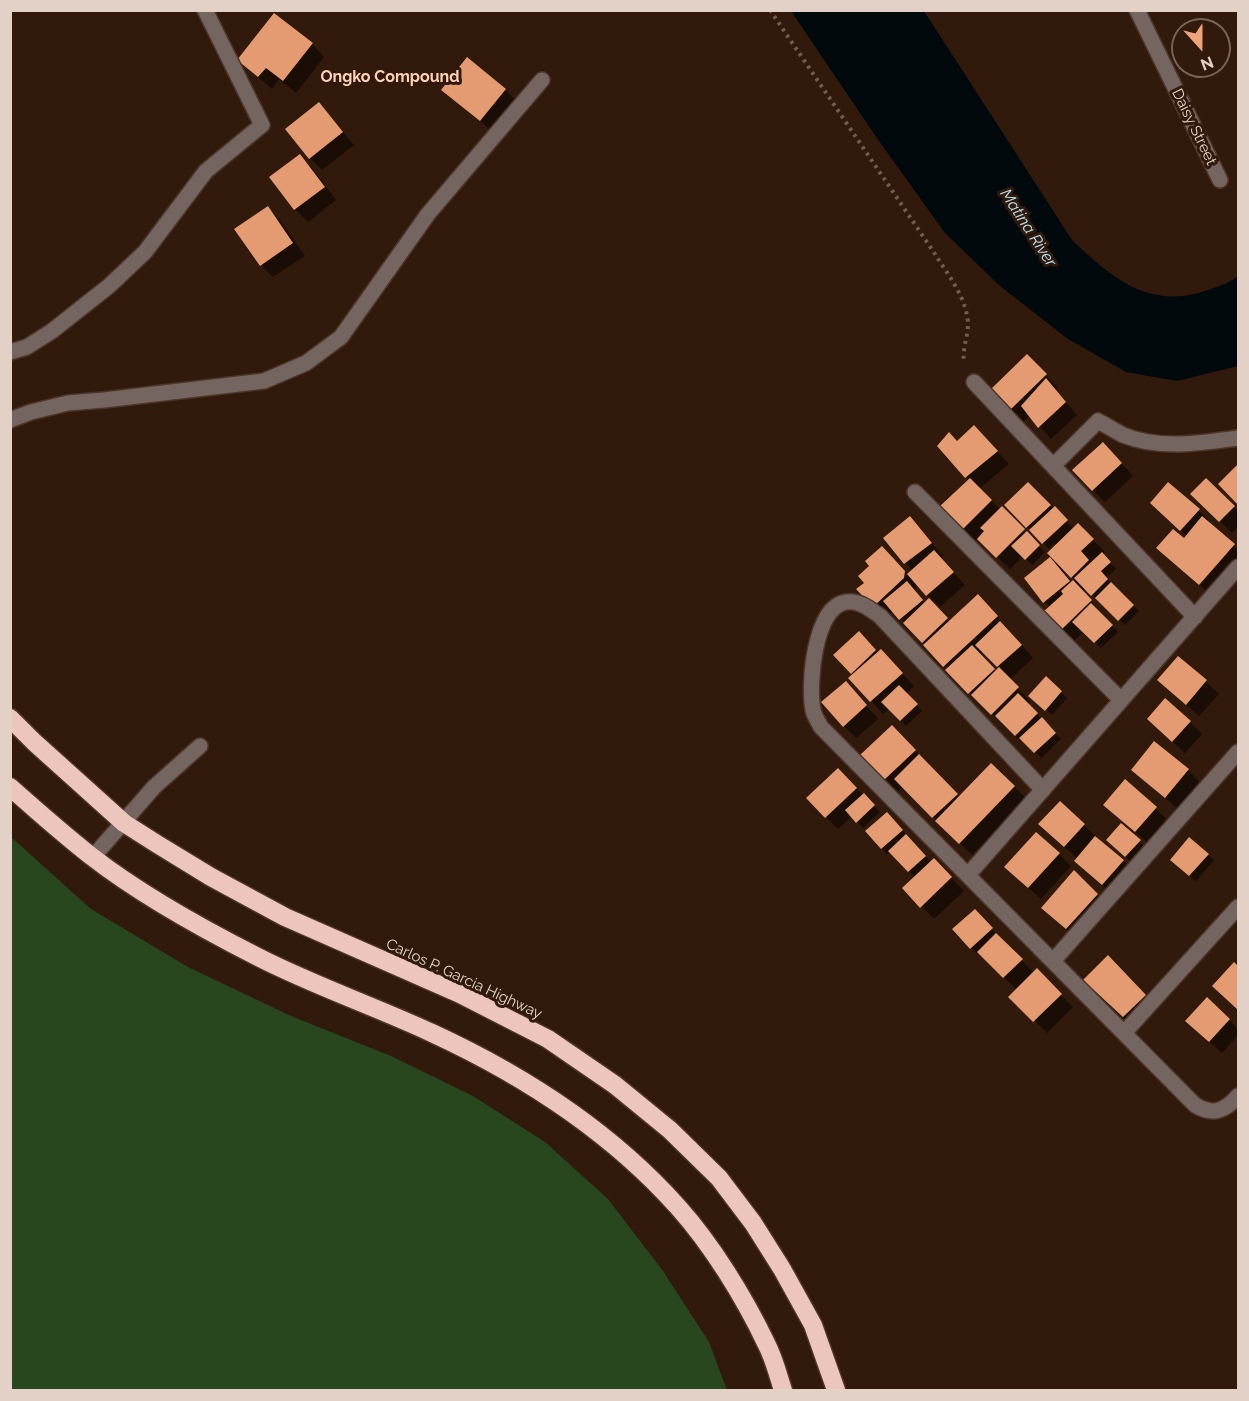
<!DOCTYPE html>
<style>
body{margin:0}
#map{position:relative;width:1249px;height:1401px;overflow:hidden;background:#31190b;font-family:Raleway,sans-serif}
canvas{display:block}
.frame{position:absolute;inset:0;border:12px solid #e3d1c8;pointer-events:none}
.north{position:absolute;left:1171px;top:18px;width:60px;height:60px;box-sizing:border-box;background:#31190b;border:2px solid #786357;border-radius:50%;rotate:159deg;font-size:16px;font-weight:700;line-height:24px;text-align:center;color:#e3d1c8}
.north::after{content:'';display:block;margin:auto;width:21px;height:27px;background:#efa378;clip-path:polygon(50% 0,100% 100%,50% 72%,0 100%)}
</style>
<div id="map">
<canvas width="1249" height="1401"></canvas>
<div class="frame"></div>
<div class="north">N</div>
</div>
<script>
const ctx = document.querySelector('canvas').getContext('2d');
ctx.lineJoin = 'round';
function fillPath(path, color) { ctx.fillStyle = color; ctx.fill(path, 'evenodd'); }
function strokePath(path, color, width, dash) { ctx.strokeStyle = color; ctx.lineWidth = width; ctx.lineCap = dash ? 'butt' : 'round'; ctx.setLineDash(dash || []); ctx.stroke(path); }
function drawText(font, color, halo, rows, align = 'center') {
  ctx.font = font + ' Raleway,sans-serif'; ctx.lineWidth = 6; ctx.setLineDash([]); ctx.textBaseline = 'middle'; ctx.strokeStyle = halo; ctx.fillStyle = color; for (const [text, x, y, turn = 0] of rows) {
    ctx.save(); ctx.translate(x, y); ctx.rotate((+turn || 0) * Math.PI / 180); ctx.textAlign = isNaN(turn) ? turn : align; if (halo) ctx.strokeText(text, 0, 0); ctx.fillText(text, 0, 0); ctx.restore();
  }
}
fillPath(new Path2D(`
 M11,837L91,909L188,967L291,1016L391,1056L473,1096L545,1142L608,1199L663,1271L709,1342L727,1390H11Z`), '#29471e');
fillPath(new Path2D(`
 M791,11H924L1072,240C1111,277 1148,310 1205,291C1217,287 1228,284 1238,276V366L1177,381L1126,372L1068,339L1000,286L945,233L879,141Z`), '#01090d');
fillPath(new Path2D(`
 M275,15L312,44L324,57L296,93L279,79L272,89L239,60Z
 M443,90H505L518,102L493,132Z
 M319,104L354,145L322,170L310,158Z
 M300,156L312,168L336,200L308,222L295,209L271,178Z
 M268,208L280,220L305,256L273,277L261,265Z
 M1027,356L1058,388L1055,390L1077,415L1051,439L1030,415L1023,422L992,391Z
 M986,440L1009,464L979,489L1045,552L1032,565L1023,556L1010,569L978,538L975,541L942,507L970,480L939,446Z
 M1103,444L1133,476L1105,502L1074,471Z
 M1238,466V503L1220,484Z
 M1206,480L1238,511V527L1232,533L1192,494Z
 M1028,484L1074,529L1078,525L1105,552L1102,555L1116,569L1106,578L1139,611L1125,625L1086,588L1082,591L1118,632L1101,648L1084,631L1073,642L1061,630L1050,607L1026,578L1052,557L1056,546L1054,544L1049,549L1027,527ZM1063,568L1075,580L1072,583L1062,569Z
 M1198,510L1211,523L1209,524L1238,550V566L1212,596L1158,548L1184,540L1187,536L1164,516Z
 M910,518L943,556L940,558L965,585L940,607L917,584L915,591L925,604L929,600L950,622L990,609L1033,658L1009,680L1030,701L1027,704L1061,739L1041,758L1023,739L1021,741L982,705L894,611L886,618L874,606L894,560L908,575L913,571L885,538ZM985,652L1000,668L997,671L981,656Z
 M858,634L878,653L893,663L914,686L906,694L922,711L906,726L890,708L883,714L851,678L854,675L835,655Z
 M1179,658L1219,694L1199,716L1172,692Z
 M1046,678L1067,698L1052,715L1036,701Z
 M858,696L878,719L856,738L844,726Z
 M1190,722L1202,734L1185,753L1161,731Z
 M892,727L960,798L991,765L1027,799L972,855L903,786L898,792L862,755Z
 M1133,770H1188L1200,783L1178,809Z
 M850,782L880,812L863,828L852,816L838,829L826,817Z
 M1125,782L1168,820L1148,843L1118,817Z
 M1060,803L1135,873L1115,896L1088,873L1076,861L1078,859L1053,837Z
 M893,820L931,862L934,860L964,891L934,919L904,888L915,877L891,851L887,854L867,832Z
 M1139,841L1145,847L1132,862L1113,846Z
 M1059,854L1071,866L1041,899L1019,879Z
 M1208,855L1214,860L1196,881L1178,866Z
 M1074,873L1109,907L1079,940L1056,920Z
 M974,911L1034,973L1037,971L1073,1007L1047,1033L1011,997L1017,990L979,952L977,954L954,929Z
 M1108,957L1158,1008L1136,1029L1098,993Z
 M1234,964L1238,968V1009L1226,999Z
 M1229,1020L1238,1029V1035L1222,1053L1200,1033Z`), '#0007');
fillPath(new Path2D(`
 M274,13L313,43L283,81L266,68L258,77L237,60Z
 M467,57L506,89L480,121L441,90Z
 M319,102L343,132L309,159L285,129Z
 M300,154L325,187L294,210L269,177Z
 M268,206L293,243L260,266L234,229Z
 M1027,354L1047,374L1009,411L989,391Z
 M1046,378L1066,402L1038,428L1021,406Z
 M974,425L998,451L965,478L937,446L949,432L957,441Z
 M1103,442L1122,463L1092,491L1072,470Z
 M1238,464V505L1218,484Z
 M970,478L992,500L962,530L939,507Z
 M1206,478L1235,506L1219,522L1190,494Z
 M1028,482L1051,505L1026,528L1004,505Z
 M1168,482L1200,509L1180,531L1150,503Z
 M1002,506L1025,529L996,558L977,539L984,531L980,528Z
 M1055,506L1068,520L1042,544L1029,530Z
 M910,516L932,543L904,564L883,538Z
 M1202,516L1235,544L1199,585L1156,548L1173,529L1184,538Z
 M1078,523L1094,539L1081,551L1089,560L1071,578L1047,553Z
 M1027,531L1040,545L1025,560L1011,546Z
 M882,546L905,571L904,578L873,607L856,589L864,583L858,576L869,566L865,561Z
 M934,550L954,572L926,596L907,574Z
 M1102,552L1111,562L1101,571L1108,579L1091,596L1074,578Z
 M1050,557L1070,581L1043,603L1024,578Z
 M1073,580L1092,600L1060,631L1043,612L1063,594L1061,591Z
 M907,581L923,600L899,620L883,601Z
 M1111,582L1134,605L1118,621L1095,598Z
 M978,594L998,616L943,667L923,645Z
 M929,598L948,618L922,643L903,623Z
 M1091,603L1113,625L1094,643L1072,622Z
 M1000,621L1022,645L997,667L975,645Z
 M859,631L876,650L851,674L833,655Z
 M972,645L995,669L968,694L945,670Z
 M881,649L903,673L870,702L848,678Z
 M1178,656L1207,680L1186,705L1157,680Z
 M999,667L1019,687L991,715L971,695Z
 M1046,676L1062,691L1045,711L1028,696Z
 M846,681L867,705L843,727L821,702Z
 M899,685L918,704L900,721L881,702Z
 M1018,693L1038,713L1015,736L995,716Z
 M1165,698L1191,721L1172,742L1147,719Z
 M1042,717L1056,733L1034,753L1019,738Z
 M892,725L916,750L884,780L860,755Z
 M1154,741L1189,769L1165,798L1131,770Z
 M919,754L958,794L932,818L894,779Z
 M991,763L1015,786L959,844L935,821Z
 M838,768L857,788L825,818L806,798Z
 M1125,779L1157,807L1135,832L1103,805Z
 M864,793L875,805L856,823L845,810Z
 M1060,801L1085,824L1064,847L1038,824Z
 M887,812L903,830L881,849L865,831Z
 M1121,823L1141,840L1125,857L1106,840Z
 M1036,832L1060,853L1028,888L1004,867Z
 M906,834L926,856L908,872L888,851Z
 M1095,836L1124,860L1102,885L1074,861Z
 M1189,837L1209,854L1189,876L1170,860Z
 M934,858L952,877L920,908L902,888Z
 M1074,870L1098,894L1066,929L1041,908Z
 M975,909L993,928L970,949L952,929Z
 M996,933L1023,959L1003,978L977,952Z
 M1108,955L1146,995L1123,1017L1083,980Z
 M1234,962L1238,966V1010L1212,986Z
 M1037,968L1062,994L1033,1022L1008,997Z
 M1207,997L1230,1019L1209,1042L1185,1021Z`), '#e59b72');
const minor = new Path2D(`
 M1137,10L1220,180
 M10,352L27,347L52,331L109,286L145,252L206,171L262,125L205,10
 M974,382L1195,617
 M10,420L31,412L68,403L104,400L264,381L306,363L341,337L428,214L542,80
 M1053,466L1098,421C1106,425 1115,431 1123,435C1160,450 1200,443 1238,438
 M915,492L1121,700
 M1043,790L880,616C870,609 859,600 846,602C814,607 808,685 813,710C814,716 818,721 821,727L1195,1105C1213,1116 1225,1111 1238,1096
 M93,857L154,787L200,746
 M968,875L1238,567
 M1053,961L1238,752
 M1124,1033L1238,907`);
const highway = new Path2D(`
 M10,718L34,742L124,823L157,844L211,877L285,917L460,994L548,1039L615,1085L670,1130L719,1178L753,1223L782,1269L813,1325L836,1390
 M10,787C37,811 63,834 91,856C141,895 199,927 256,956C312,985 374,1006 432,1033C523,1075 611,1132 678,1207C712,1245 744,1297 766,1343C774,1358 778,1375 783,1390`);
strokePath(minor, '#4d3629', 18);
strokePath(highway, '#4d3629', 21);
strokePath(new Path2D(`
 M770,10L935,254C948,275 967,298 968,324C968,337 962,349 964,362`), '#725c50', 4, [3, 4.5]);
strokePath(minor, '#746561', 15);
strokePath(highway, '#ecc6bc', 18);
drawText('15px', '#e3d1c8', '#31190b', [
 ["Daisy Street",1194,127,64],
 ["Carlos P. Garcia Highway",464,979,25]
]);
drawText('bold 16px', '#fed1b9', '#31190b', [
 ["Ongko Compound",390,77]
]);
drawText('italic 16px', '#b7e5f7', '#31190b', [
 ["Matina River",1028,228,57]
]);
</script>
